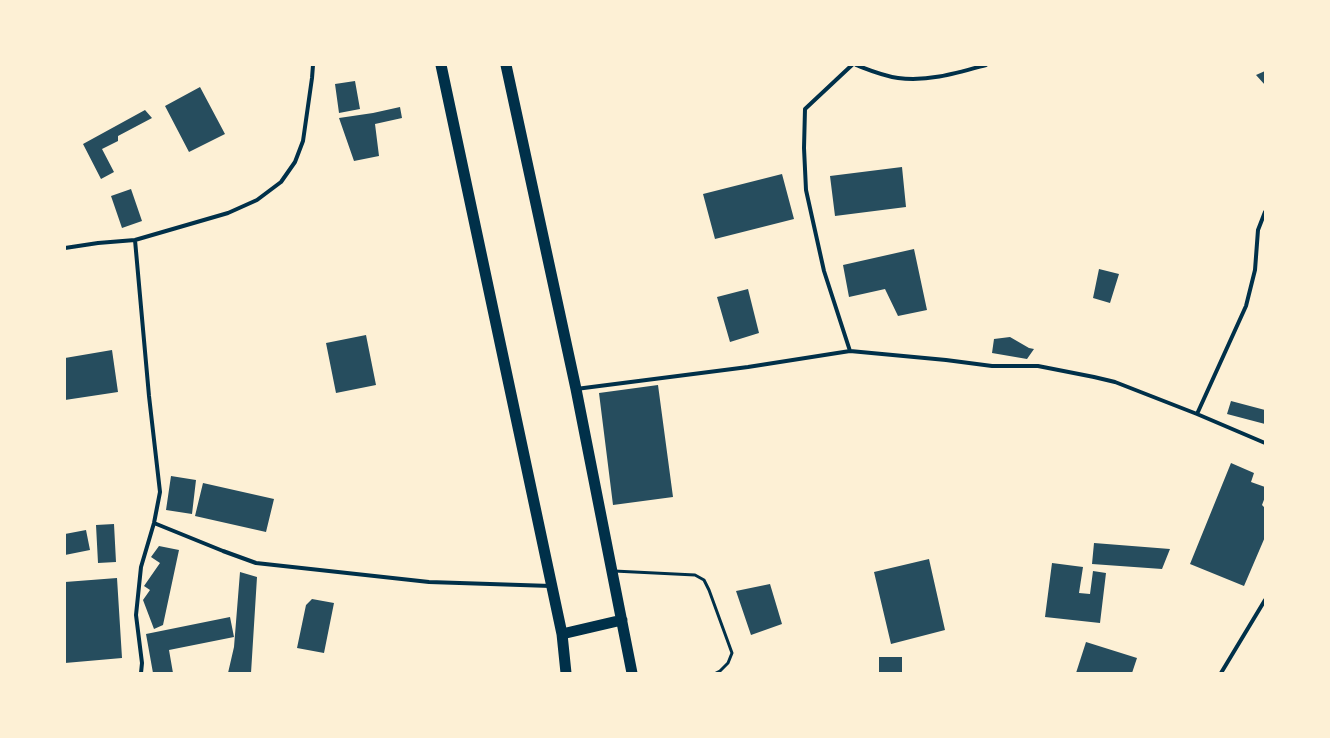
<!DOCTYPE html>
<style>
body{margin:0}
#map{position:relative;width:1330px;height:738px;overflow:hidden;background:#fdf0d5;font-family:Ubuntu,sans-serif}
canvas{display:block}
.frame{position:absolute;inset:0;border:66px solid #fdf0d5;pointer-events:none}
</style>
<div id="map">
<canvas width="1330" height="738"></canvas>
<div class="frame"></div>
</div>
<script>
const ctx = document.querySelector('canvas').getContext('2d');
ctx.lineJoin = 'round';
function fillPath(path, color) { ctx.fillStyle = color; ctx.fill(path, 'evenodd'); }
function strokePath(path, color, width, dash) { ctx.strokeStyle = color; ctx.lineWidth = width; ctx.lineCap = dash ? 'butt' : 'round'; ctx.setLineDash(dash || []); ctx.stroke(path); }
fillPath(new Path2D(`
 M1265,71V85L1256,75Z
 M355,81L360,109L339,113L335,84Z
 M200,87L225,134L189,152L165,106Z
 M400,107L402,118L375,124L379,156L354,161L339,118L373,113Z
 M145,110L152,118L118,136V141L102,149L114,172L101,179L83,144Z
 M902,167L906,207L835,216L830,176Z
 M782,174L794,219L715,239L703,194Z
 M131,189L142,221L122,228L111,196Z
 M914,249L927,310L898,316L885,289L849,297L843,265Z
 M1099,269L1119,274L1110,303L1093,298Z
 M748,289L759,333L730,342L717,297Z
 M366,335L376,385L336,393L326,343Z
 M1010,337L1029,348L1034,349L1027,359L992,353L994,339Z
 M112,350L118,392L65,400V358Z
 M658,385L673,497L613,505L599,393Z
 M1231,401L1265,410V424L1227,414Z
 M1231,463L1254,473L1251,482L1265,487V497L1262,505L1265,508V537L1244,586L1190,564Z
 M171,476L196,480L192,514L166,510Z
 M203,483L274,499L266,532L195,516Z
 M114,524L116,562L98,563L96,525Z
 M86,530L90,550L65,555V534Z
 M1094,543L1170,549L1162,569L1092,564Z
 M159,546L179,550L163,625L154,629L143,600L150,590L144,586L160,563L151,557Z
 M929,559L945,630L891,644L874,572Z
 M1052,563L1083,567L1079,593L1090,594L1093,571L1106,573L1100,623L1045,617Z
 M240,572L257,577L251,673H228L234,647Z
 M117,578L122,658L65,663V582Z
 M770,584L782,624L751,635L736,591Z
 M312,599L334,603L324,653L297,648L306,605Z
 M230,617L234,637L169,650L173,673H153L146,634Z
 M1086,642L1137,658L1132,673H1076Z
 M879,657H902V673H879Z`), '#264d5e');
strokePath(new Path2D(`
 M614,571L695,575L704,580L709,590L732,653L728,663L720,671L716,673`), '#003049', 3);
strokePath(new Path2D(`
 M856,65C869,70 883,76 898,78C928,82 957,73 986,65
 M1265,212L1258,230L1255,270L1246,306L1197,414L1265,443
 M135,240L149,396L160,492L154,523L141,567L136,615L142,663L141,673
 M65,248L98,243L135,240L228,213L257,200L281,182L295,162L303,141L312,78L313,65
 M850,351L824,271L806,190L804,148L805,109L852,65
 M576,389L748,367L850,351L946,360L992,366H1038L1094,377L1115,382L1197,414
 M154,523L223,551L256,563L429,582L551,586
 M1221,673L1265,600`), '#003049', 4);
strokePath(new Path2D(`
 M441,65L562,634L566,673
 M506,65L576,389L632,673
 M562,634L622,620`), '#003049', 11);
</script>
